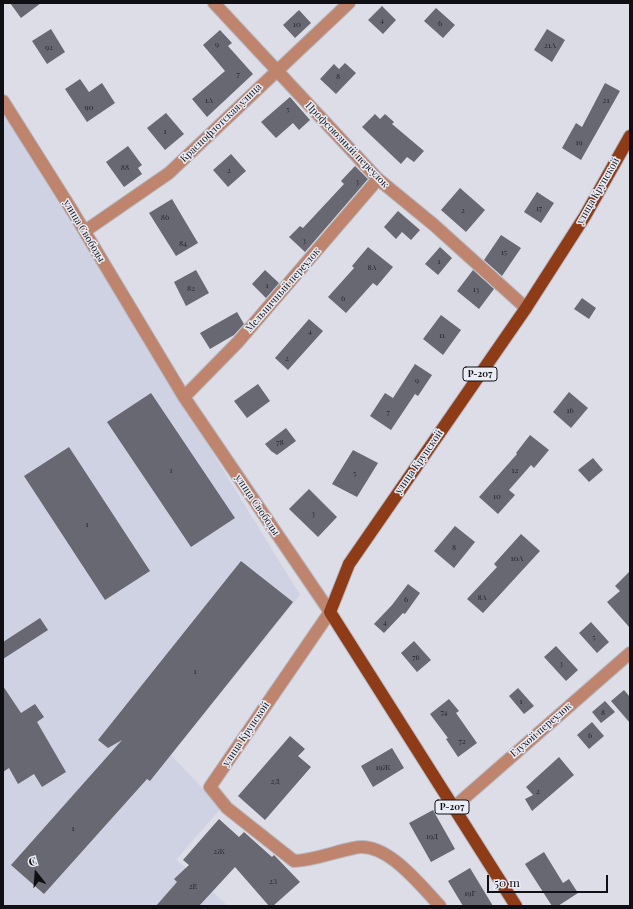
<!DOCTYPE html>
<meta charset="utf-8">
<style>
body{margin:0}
#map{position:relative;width:633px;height:909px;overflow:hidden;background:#dcdde7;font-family:"Playfair Display",serif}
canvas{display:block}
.frame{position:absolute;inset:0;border:4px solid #101014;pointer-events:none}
.north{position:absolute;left:16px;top:853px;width:40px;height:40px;-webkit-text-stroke:3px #e9ebf5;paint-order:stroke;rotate:343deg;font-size:11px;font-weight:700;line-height:16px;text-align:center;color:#101014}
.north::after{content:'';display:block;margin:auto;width:14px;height:18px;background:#101014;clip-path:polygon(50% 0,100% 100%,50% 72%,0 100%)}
.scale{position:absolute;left:487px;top:875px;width:121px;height:18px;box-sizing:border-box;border:2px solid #101014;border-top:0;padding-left:5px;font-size:12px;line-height:14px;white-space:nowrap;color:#101014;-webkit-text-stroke:3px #e9ebf5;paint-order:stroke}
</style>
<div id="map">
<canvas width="633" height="909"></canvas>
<div class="frame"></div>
<div class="north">С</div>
<div class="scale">50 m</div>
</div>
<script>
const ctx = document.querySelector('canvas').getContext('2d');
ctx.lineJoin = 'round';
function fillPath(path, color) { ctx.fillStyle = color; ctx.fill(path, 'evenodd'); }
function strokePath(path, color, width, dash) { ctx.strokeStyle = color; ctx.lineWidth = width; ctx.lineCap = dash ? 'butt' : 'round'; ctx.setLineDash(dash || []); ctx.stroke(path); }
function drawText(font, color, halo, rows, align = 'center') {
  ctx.font = font + ' "Playfair Display",serif'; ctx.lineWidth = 3; ctx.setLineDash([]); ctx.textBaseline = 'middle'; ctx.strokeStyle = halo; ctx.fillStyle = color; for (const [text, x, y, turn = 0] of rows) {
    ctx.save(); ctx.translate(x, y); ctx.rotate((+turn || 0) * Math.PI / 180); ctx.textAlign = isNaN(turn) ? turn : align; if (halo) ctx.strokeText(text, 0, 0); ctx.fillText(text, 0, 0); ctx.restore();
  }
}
fillPath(new Path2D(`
 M3,112L300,595L171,755L221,808L176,860L186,867L228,906H3Z`), '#cfd2e3');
fillPath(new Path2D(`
 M10,3H41L21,18Z
 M382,6L396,20L383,34L368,20Z
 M436,8L455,25L443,38L424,21Z
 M299,10L311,23L295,38L283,25Z
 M51,29L65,52L47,64L32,41Z
 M547,29L565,40L552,62L534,50Z
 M220,30L232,43L228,46L253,74L207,117L192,99L225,71L203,45Z
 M345,63L356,73L336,94L320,79L334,64L339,69Z
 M80,79L89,92L102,83L115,103L87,122L65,89Z
 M605,83L620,91L581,160L562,148L576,123L582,127Z
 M290,97L310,120L299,130L293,123L276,138L261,122Z
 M166,113L184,134L165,150L147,128Z
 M375,114L380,119L385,114L394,122L392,124L424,151L414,162L407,157L401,164L362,127Z
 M128,146L142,165L138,168L142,174L124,187L106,162Z
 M231,154L246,171L228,187L213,170Z
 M355,166L368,179L305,252L289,237L300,226L303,228L344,184L341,181Z
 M460,188L485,210L466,232L441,210Z
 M537,192L554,203L541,223L524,212Z
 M172,199L198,243L176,256L149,213Z
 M398,211L420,230L411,240L402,232L396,239L384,227Z
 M501,235L521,248L502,276L484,260Z
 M368,247L393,267L377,286L373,283L346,313L328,297L354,268L352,266Z
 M440,247L452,258L438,275L425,264Z
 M196,270L209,293L186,306L174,282Z
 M265,270L279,283L266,298L252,284Z
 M473,270L494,289L479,309L457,291Z
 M582,298L596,308L589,319L574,309Z
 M237,312L244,324L234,335L210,349L200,333Z
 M441,315L461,330L443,355L423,339Z
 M309,319L323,331L288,370L275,358Z
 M415,364L432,375L418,396L415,394L391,430L370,416L385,393L393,398Z
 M258,384L270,401L247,418L234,401Z
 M569,392L588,408L571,428L553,412Z
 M151,393L235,518L191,547L107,422Z
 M286,428L296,441L277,455L271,451L265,444Z
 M530,435L549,450L534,468L531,465L509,490L515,495L498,514L479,497L517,454L516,453Z
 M69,447L150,571L105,600L24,476Z
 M353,450L378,463L357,497L332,484Z
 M593,458L603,470L589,482L578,470Z
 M309,489L337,517L318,537L289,509Z
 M455,526L475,542L454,568L434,551Z
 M521,534L540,551L483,613L467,599L497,567L494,564Z
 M241,561L293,602L150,781L147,779L44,894L11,865L122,740L108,748L98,740Z
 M630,571V628L607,602L620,591L615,586Z
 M408,584L420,593L405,614L403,613L384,633L374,624L392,605Z
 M40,618L48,630L3,659V642Z
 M591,622L609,642L597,653L579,633Z
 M414,641L431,660L417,672L401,653Z
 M556,646L578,670L566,681L544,657Z
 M3,686L21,713L35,704L44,717L37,722L66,772L42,787L34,774L18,784L9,768L3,772Z
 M518,688L534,706L524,714L509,696Z
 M624,690L630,697V723L611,701Z
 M449,699L459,711L456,713L477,743L458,757L446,739L448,738L430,714Z
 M605,701L615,712L601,723L592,712Z
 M592,722L604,736L589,749L577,735Z
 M290,736L305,749L298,756L311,767L265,820L238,796Z
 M392,748L404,768L373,787L361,766Z
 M559,757L574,775L532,811L525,799L533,795L526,787Z
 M433,810L455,849L431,862L409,823Z
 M219,819L239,837L244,832L272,857L274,855L300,882L273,906H269L235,867L199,906H156L177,882L174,879L189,865L183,860Z
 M544,852L563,883L569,879L578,893L558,906H552L525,864Z
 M470,868L493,906H463L448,881Z`), '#676871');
const minor = new Path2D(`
 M214,3L378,179L434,225L526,308
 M3,101L73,212L184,397L330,612L210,787L227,808L294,861C315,860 333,852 354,848C386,840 420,885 440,906
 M85,231L169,173L349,3
 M184,397L238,342L378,179
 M453,808L630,653`);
const major = new Path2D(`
 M516,906L330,612L349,564L526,308L585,216L630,136`);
strokePath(minor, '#b7b8c1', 14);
strokePath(major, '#b7b8c1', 14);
strokePath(minor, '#be846d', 12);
strokePath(major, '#8d3c17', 12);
drawText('8px', '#26262b', null, [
 ["4",382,20],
 ["6",440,23],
 ["10",297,24],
 ["9",217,44],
 ["21А",550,45],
 ["92",49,47],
 ["7",238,74],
 ["8",338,76],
 ["1А",209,100],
 ["21",606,100],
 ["90",89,107],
 ["5",288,109],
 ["1",165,131],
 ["19",579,142],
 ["88",125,167],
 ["2",229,170],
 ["3",357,181],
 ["17",539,208],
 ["2",463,210],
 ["86",165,217],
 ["3",304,240],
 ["84",183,243],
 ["15",504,252],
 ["1",439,261],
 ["8А",372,267],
 ["1",267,285],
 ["82",191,288],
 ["13",476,289],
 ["6",343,298],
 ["4",310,331],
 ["11",442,335],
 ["2",287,358],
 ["9",417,380],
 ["16",570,410],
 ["7",388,412],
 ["78",280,442],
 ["1",171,470],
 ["12",515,470],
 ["5",355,473],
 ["10",497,496],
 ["3",313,513],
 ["1",87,524],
 ["8",454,547],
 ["10А",517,558],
 ["8А",482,597],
 ["6",406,599],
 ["4",385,622],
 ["5",594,637],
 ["76",416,657],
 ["3",561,663],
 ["1",195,671],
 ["1",521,701],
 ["74",444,712],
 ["8",603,712],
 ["6",590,735],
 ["72",462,741],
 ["19Ж",383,767],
 ["2Д",275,781],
 ["2",538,791],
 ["1",73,828],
 ["19Д",432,836],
 ["2Ж",219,851],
 ["2З",273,881],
 ["2Е",193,886],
 ["19Г",470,893]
]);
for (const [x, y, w] of [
 [480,374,34],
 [452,807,34]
]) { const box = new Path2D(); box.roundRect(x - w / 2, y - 7, w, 14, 3); ctx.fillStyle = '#e9ebf5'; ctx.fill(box); strokePath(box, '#101014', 1); }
drawText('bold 9px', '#101014', null, [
 ["Р-207",480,374],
 ["Р-207",452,807]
]);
drawText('10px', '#101014', '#e9ebf5', [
 ["Краснофлотская улица",221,123,-44],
 ["Профсоюзный переулок",347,145,46],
 ["улица Крупской",598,191,-60],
 ["улица Свободы",84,231,59],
 ["Мельничный переулок",283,290,-49],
 ["улица Крупской",419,462,-55],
 ["улица Свободы",257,505,56],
 ["Глухой переулок",541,730,-41],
 ["улица Крупской",246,734,-56]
]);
</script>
